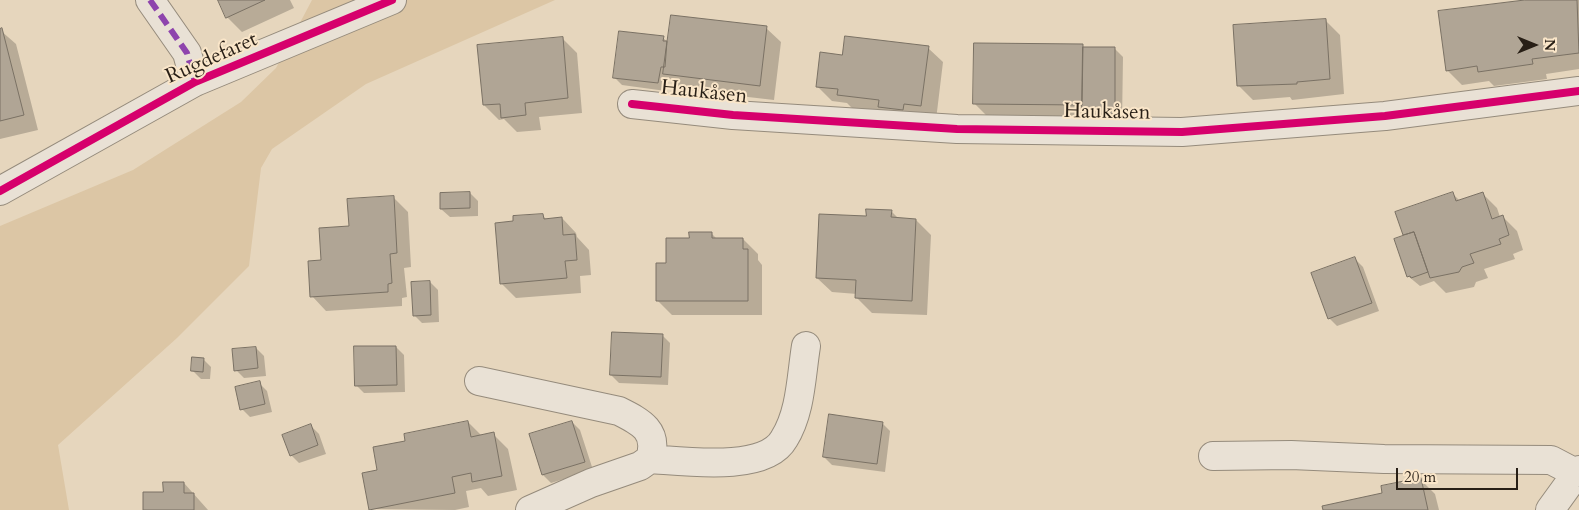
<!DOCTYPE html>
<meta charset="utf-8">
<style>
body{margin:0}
#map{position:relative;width:1579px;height:510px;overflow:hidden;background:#e6d6bd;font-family:Cardo,serif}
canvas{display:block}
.north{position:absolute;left:1509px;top:20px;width:50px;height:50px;-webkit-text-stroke:4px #fae6c9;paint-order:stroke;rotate:90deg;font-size:14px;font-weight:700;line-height:20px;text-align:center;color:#281f16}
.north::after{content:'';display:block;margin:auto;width:18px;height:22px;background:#281f16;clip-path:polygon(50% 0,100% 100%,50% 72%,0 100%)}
.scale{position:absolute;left:1396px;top:468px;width:122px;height:22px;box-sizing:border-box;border:2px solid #281f16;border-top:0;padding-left:6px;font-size:15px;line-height:18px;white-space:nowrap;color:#281f16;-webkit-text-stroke:4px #fae6c9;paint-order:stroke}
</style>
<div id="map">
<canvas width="1579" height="510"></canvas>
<div class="north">N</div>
<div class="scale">20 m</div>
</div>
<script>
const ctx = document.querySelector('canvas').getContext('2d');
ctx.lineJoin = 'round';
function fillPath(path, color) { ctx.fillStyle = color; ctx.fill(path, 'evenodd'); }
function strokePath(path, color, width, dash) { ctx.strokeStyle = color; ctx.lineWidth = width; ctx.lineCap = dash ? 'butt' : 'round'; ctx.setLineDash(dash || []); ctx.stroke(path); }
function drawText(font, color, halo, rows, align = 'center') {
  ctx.font = font + ' Cardo,serif'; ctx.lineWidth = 4; ctx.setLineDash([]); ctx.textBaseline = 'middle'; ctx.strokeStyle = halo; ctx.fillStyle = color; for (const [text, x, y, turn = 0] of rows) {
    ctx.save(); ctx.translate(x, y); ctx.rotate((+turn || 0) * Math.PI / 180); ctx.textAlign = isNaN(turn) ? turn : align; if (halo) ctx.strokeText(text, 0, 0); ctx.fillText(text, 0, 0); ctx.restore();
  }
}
fillPath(new Path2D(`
 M312,0H555L366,84L272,149L261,168L249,266L177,338L58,445L69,510H0V226L133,170L241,102L276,68Z`), '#dcc6a5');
fillPath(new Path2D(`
 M219,0H290L294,8L242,32L227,17Z
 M1535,0H1579V69L1546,74L1547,79L1494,86L1489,81L1462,85L1447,70Z
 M1326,21L1340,35L1344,94L1292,100L1290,97L1253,100L1238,85Z
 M766,28L781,42L774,100L679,89L668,77L666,91L622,85L614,77L663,38L669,43ZM666,43H668L667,52H665Z
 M0,30L16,44L38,130L0,139Z
 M562,38L577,53L582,113L539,117L541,130L517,132L504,119L499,120L484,105Z
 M1082,46L1085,48L1115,49L1123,57L1122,122L989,118L974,103Z
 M928,48L943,62L936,120L853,109L847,103L832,101L817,86L844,56Z
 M470,193L478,201V216L450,217L441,209Z
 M1452,193L1460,201L1482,193L1497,208L1500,217L1502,216L1517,231L1523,250L1513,254L1515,259L1484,269L1488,278L1476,282L1474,287L1446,293L1434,281L1420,286L1408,276L1406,236L1397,213Z
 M393,197L408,212L411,267L404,268L407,297L402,298V306L326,311L312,296L323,261L351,227Z
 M891,211L899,219L916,220L931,235L927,315L872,313L857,298V294L832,292L817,278L867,217Z
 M542,215L547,220L562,218L576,233L577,237L589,250L591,275L580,276L581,293L516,298L501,283Z
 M711,233L717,239H743L758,254V260L762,265V315H672L657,300L667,264L690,239Z
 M1355,259L1363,267L1379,311L1337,326L1329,318Z
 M430,282L438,290L439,322L422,323L414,315Z
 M662,335L670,343L668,385L619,383L611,375Z
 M396,347L404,355L405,392L364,393L356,385Z
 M256,348L264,356L266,376L244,378L236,370Z
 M203,359L211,367L210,379H201L193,371Z
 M259,383L267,391L272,412L250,417L242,409Z
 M468,422L482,436L493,434L508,449L517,490L488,496L481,488L466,491L469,507L455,510L370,509L378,471L407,442Z
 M572,422L580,430L593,470L551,483L543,475L531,435Z
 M882,423L890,431L885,472L832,465L824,457Z
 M311,426L319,434L326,454L299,463L291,455Z
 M1420,479L1435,494L1439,510H1324L1384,494Z
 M184,483L208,510H144L164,494Z`), '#0003');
const building = new Path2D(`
 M218,0H265L226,18Z
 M1525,0H1577L1579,53L1532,59L1533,64L1478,72L1477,66L1446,71L1438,11Z
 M671,15L767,26L760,86L663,74Z
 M1326,19L1330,79L1297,82V84L1237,86L1233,25Z
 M2,28L24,115L0,121V29Z
 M619,31L664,36L663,41H667L665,67H661L658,83L613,78Z
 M845,36L929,46L921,106L904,104L903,110L878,107L879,100L837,95L838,89L816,87L820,52L842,55Z
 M563,37L568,98L525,103L526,115L501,118L500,104L483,105L477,45Z
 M974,43L1083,44L1082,105L973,104Z
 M1083,47H1115V114H1082Z
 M470,192V208L440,209V193Z
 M1453,192L1456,201L1483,192L1492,219L1503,215L1509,235L1499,239L1501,244L1470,254L1474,263L1462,267L1459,272L1430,278L1414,232L1403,235L1395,212Z
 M394,196L397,253L390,254L392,283L388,284V292L310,297L308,261L321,260L319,228L349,226L347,199Z
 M866,209L892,210L891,217L916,219L912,301L855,298L856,280L816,278L819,214L866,216Z
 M543,214L544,219L562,217L563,235L575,234L577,260L565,261L567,278L500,284L495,223L513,221V216Z
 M689,232H712V238H743V249H748V301H656V263H666V238H689Z
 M1414,232L1428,272L1411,278L1410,276L1407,277L1394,239Z
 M1355,257L1372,303L1328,319L1311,273Z
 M430,281L431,315L413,316L411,282Z
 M612,332L663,334L661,377L610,375Z
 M354,346H396L397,385L355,386Z
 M256,347L258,368L234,371L232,349Z
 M192,357L204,358L203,372L191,371Z
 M260,381L265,404L240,410L235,387Z
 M829,414L883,422L877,464L823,457Z
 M468,421L471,437L494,432L502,476L472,482L471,473L452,477L455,493L369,510L362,473L377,470L373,447L405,441L404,434Z
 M572,421L585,462L542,475L529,434Z
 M311,424L318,445L290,456L282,435Z
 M1421,478L1428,510H1323L1322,506L1382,493L1381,486Z
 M163,482H184V493H194V510H143V492H163Z`);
fillPath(building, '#b0a595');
strokePath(building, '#7a7164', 1);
const minor = new Path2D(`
 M150,0L187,53L195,82
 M632,104L733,115L957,129L1182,132L1385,116L1579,91
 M0,191L195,82L392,0
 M479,381L619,411C641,422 659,431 650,459
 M1213,456L1291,455L1384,459L1551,460L1576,473
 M530,510L591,483L640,466L650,459C683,461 765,473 784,439C801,412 801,377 806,346
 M1550,510L1579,470`);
strokePath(minor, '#958b7c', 30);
strokePath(minor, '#e9e1d5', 28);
strokePath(new Path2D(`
 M150,0L187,53L195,82`), '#8e44ad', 6, [12, 6]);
strokePath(new Path2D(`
 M632,104L733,115L957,129L1182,132L1385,116L1579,91
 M0,191L195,82L392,0`), '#d6006c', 8);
drawText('21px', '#281f16', '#fae6c9', [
 ["Rugdefaret",212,59,-24],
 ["Haukåsen",704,93,6],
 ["Haukåsen",1107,113,1]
]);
</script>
